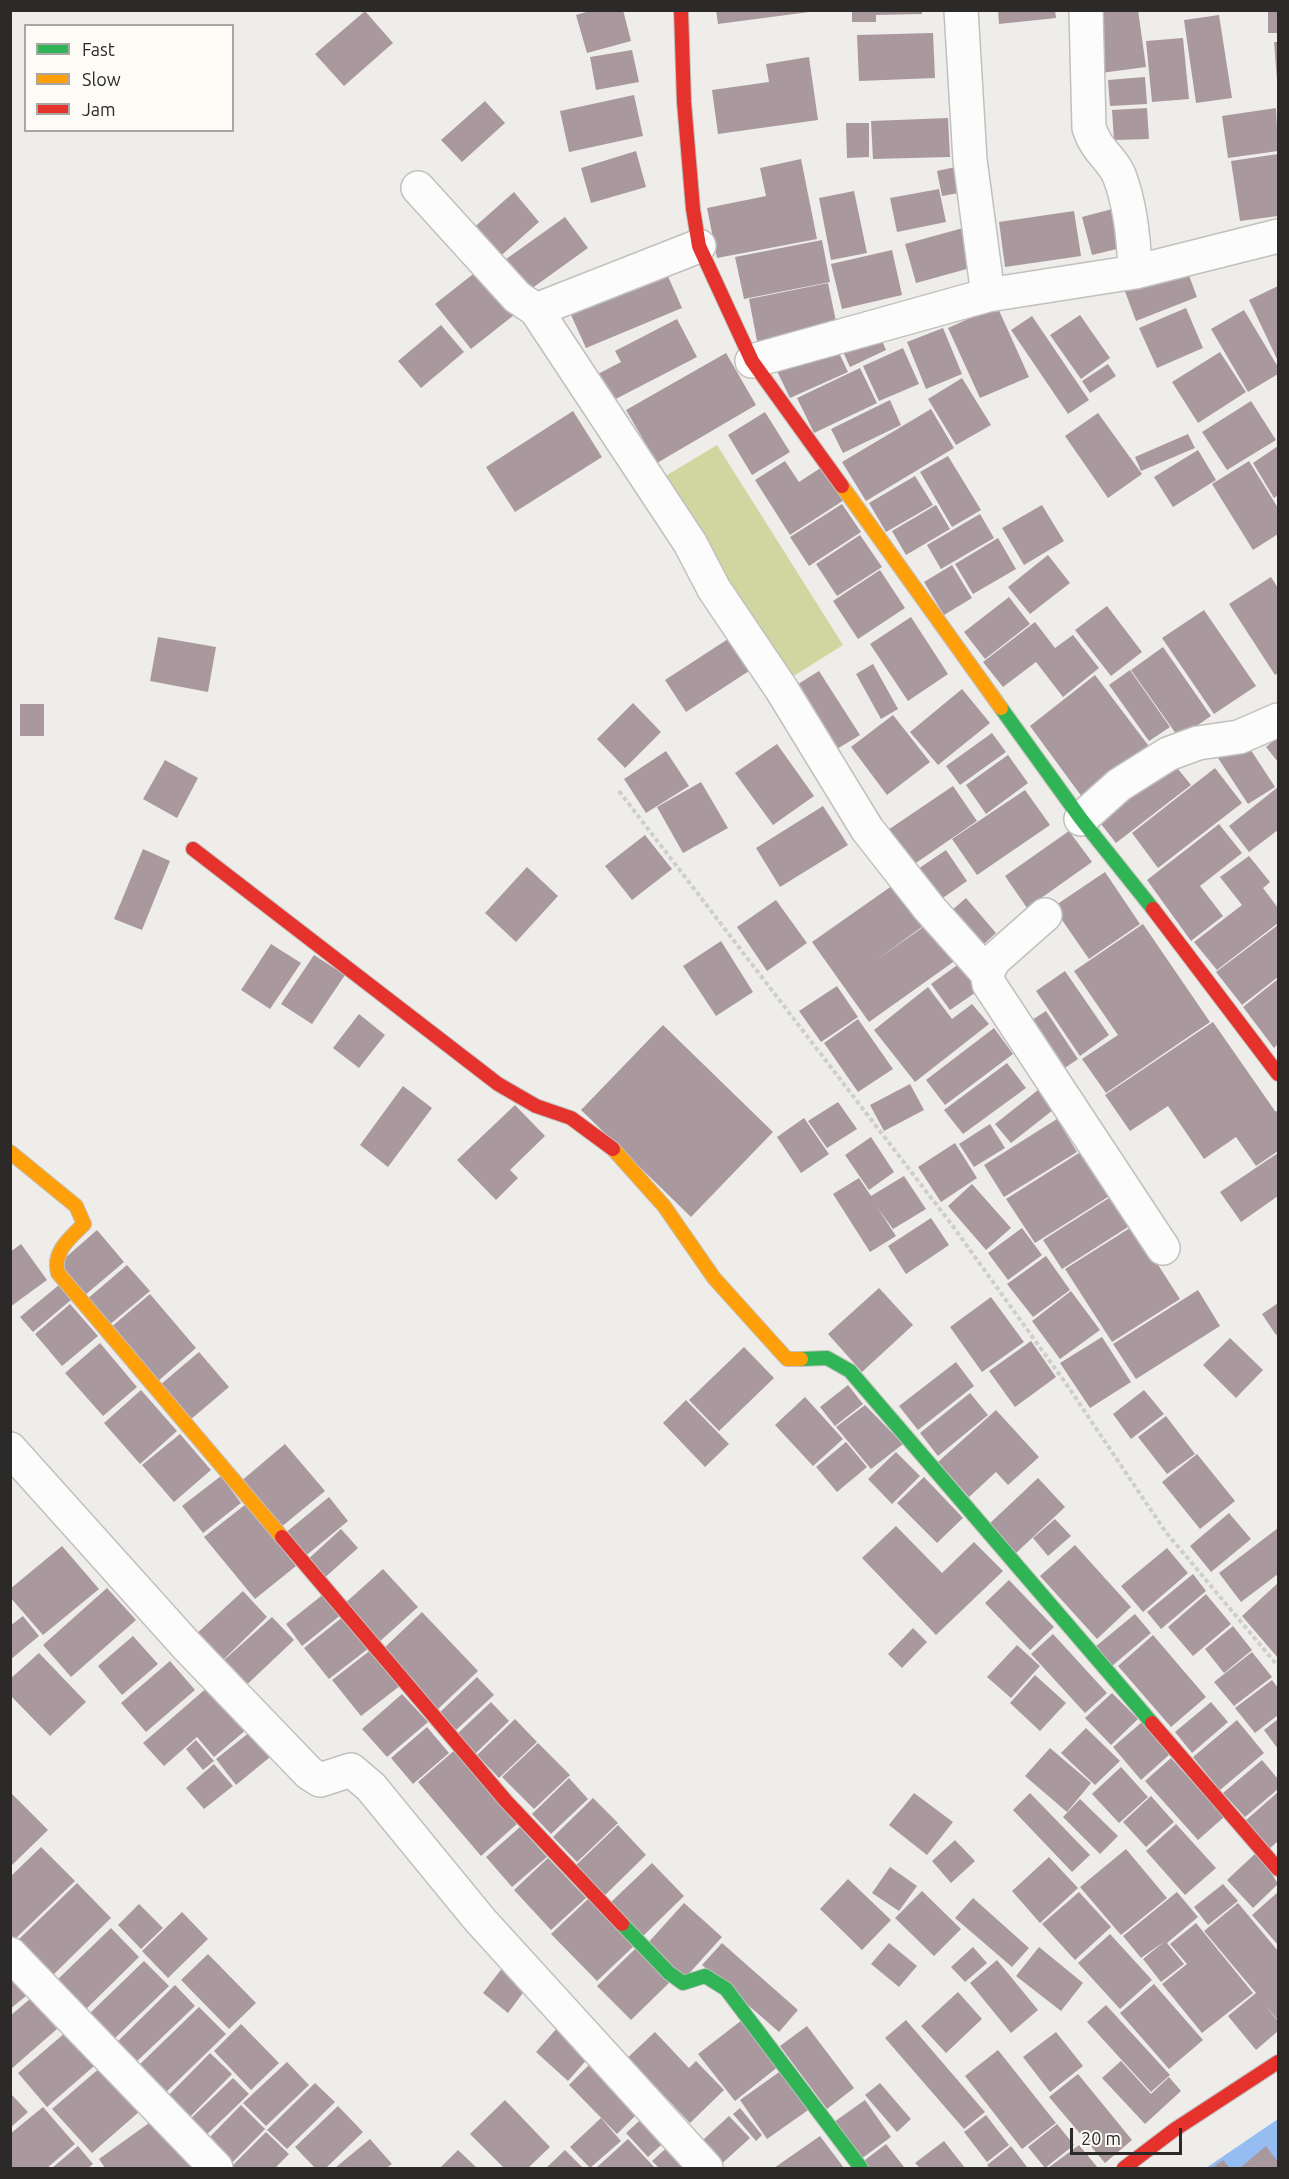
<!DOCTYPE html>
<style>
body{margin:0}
#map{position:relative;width:1289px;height:2179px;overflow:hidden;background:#eeede9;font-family:Ubuntu,sans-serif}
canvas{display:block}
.frame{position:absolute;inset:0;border:12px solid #2b2a28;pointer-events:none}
.legend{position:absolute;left:24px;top:24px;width:210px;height:108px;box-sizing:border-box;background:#fcfbf5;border:2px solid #a8a7a3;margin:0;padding:8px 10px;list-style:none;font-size:18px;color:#2b2a28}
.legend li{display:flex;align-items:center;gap:12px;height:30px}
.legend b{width:30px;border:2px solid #a8a7a3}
.scale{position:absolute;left:1070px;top:2128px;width:112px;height:27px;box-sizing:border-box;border:3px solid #2b2a28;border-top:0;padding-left:8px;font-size:18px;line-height:21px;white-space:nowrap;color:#2b2a28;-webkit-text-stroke:4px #fcfbf5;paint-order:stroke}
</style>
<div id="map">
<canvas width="1289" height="2179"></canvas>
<div class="frame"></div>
<ul class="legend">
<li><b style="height:8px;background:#30b455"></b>Fast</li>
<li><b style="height:8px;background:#ff9f0a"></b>Slow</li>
<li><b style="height:8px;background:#e5322d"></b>Jam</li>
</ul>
<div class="scale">20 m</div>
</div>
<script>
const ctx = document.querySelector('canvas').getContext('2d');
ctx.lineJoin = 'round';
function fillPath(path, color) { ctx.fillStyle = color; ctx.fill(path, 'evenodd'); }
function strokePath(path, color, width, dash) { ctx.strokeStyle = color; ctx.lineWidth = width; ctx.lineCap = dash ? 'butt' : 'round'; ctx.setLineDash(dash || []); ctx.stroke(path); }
fillPath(new Path2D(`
 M717,445L843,645L789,679L659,480Z`), '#d1d6a0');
fillPath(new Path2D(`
 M1278,2119V2168H1206Z`), '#95bdf2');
fillPath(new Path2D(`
 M593,10H623L631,41L587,53L576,15Z
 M716,10H808L809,12L718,24Z
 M852,10H922V14L876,15V22H852Z
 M998,10H1055L1056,18L999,24Z
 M1117,10H1138L1146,67L1101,73L1093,14Z
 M1268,10H1278V33H1268Z
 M365,11L393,43L344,86L315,54Z
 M1219,15L1232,98L1196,103L1184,20Z
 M933,33L935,78L859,81L857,35Z
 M1183,38L1189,99L1152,102L1146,41Z
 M1274,42H1278V80H1277Z
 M632,50L639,82L596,90L590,57Z
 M809,57L818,120L718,134L712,90L769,82L766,64Z
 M1145,77L1147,104L1110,106L1108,80Z
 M634,95L643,136L569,152L560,111Z
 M485,101L505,123L462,162L441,140Z
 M1147,108L1149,139L1114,140L1112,110Z
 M1276,108L1278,151L1228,158L1222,116Z
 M948,118L950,157L873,159L871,121Z
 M846,123H869V157L847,158Z
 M636,151L646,187L591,203L581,168Z
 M1278,154V216L1240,221L1231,161Z
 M801,159L817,239L717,258L707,208L766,196L760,168Z
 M965,165L970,191L942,196L937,171Z
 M939,189L946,222L897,232L890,198Z
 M854,191L867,253L831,260L819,198Z
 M514,192L539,222L496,260L470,231Z
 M1112,209L1121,248L1092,255L1082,217Z
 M1074,211L1081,256L1005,267L999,222Z
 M565,217L588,248L524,294L502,262Z
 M963,228L974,267L916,283L905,244Z
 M822,240L830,282L744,299L735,257Z
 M892,250L902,295L842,309L831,264Z
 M1184,262L1197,297L1136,321L1123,286Z
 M663,265L682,308L586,348L567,306Z
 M477,271L514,315L471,349L435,304Z
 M828,283L838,331L758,346L749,299Z
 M1278,286V361L1249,300Z
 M997,306L1029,377L980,398L948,328Z
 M1186,308L1203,348L1157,368L1139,328Z
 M1244,310L1278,367V374L1248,392L1211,329Z
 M1080,315L1110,358L1081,379L1050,335Z
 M1032,316L1089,400L1068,414L1011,330Z
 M677,319L697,357L606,404L592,377L621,362L615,351Z
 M441,325L464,352L421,388L398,361Z
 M943,328L962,374L926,389L907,342Z
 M877,329L886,350L850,367L840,345Z
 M833,340L848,372L790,398L775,367Z
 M903,348L919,384L879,401L863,366Z
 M1220,352L1246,392L1198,423L1172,382Z
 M726,353L756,405L657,463L626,410Z
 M1108,364L1116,376L1090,393L1082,381Z
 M860,368L877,403L814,433L797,398Z
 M962,378L991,425L956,445L928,399Z
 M890,400L901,425L843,453L831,429Z
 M1251,401L1276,440L1227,470L1202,432Z
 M931,409L954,448L866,501L842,462Z
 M573,411L602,457L515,512L486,467Z
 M765,412L790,452L752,475L728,435Z
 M1098,413L1142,474L1108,498L1065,436Z
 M1188,434L1195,448L1141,471L1135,457Z
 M1278,446V495L1274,498L1253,463Z
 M1198,450L1216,480L1173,507L1154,477Z
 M948,456L981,510L952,527L920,472Z
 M785,461L799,482L822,467L844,500L790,535L755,480Z
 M1249,461L1278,508V534L1253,550L1212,484Z
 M915,476L933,505L886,532L869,503Z
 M842,504L861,532L809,566L790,537Z
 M936,505L950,529L906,555L892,531Z
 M1042,505L1064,541L1024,565L1002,528Z
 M980,514L994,538L941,569L927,545Z
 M860,535L882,567L837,596L816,564Z
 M998,538L1016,569L973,594L955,564Z
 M1048,555L1070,583L1030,614L1008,587Z
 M952,565L972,598L944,615L924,582Z
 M880,570L905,608L858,639L833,601Z
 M1271,577L1278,588V673L1275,675L1229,604Z
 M1009,597L1030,624L985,659L964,632Z
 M1107,606L1142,652L1111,676L1075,630Z
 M1204,610L1256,686L1214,714L1162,638Z
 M911,617L948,674L908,701L870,644Z
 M1035,622L1055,648L1073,635L1099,668L1063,697L1036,662L1003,687L983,662Z
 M158,637L216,647L208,692L150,681Z
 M728,639L749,671L686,712L665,680Z
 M1163,647L1211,716L1179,738L1131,670Z
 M873,664L898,709L881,719L856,674Z
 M1130,670L1170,727L1149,741L1109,685Z
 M819,671L860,735L827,755L787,691Z
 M1095,675L1151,749L1085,801L1030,726Z
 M962,689L990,723L938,765L910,732Z
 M633,703L661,732L625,768L597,739Z
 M20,704H44V736H20Z
 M893,715L930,762L887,795L851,747Z
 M992,733L1006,752L960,785L946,766Z
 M1278,737V762L1266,747Z
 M1245,741L1275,787L1248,804L1218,758Z
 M777,744L814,796L773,825L735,773Z
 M666,751L689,786L646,813L624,779Z
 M1008,755L1028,783L986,814L966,785Z
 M1169,758L1191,785L1116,843L1094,815Z
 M165,760L198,778L177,818L143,799Z
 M1215,768L1242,803L1158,868L1132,833Z
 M701,782L728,828L683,853L657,807Z
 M953,786L977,821L910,867L885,832Z
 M1278,787V830L1249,852L1229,826Z
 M1025,790L1050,825L977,875L952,839Z
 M823,806L848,845L780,887L756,848Z
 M1219,824L1242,853L1200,886L1223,916L1191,941L1147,880Z
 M1069,831L1092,862L1027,908L1005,876Z
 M645,835L672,869L632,900L605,866Z
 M143,849L170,861L142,930L114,919Z
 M946,850L967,881L937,902L915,871Z
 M1249,856L1270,882L1263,888L1278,908V923L1217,970L1194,942L1242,905L1220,877Z
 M527,867L558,896L516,942L485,913Z
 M1105,872L1140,924L1089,959L1053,907Z
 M896,883L926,924L875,961L929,923L956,960L869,1022L812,942Z
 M966,898L996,933L975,952L944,917Z
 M776,900L807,943L767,971L737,927Z
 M1143,924L1210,1022L1106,1093L1082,1059L1118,1035L1074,971Z
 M1278,925V977L1242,1005L1216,972Z
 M721,941L753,992L716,1016L683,966Z
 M271,944L301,963L270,1009L241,990Z
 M314,955L345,975L312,1024L281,1004Z
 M963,961L982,988L950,1010L931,984Z
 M1065,971L1109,1035L1080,1056L1036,991Z
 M1278,979V1044L1274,1048L1243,1007Z
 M837,986L858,1017L821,1042L799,1011Z
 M928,987L952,1019L972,1004L989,1024L915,1082L874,1030Z
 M1046,1011L1078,1059L1056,1074L1024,1025Z
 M359,1014L385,1035L359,1068L333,1048Z
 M858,1019L893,1069L858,1092L824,1043Z
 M1213,1022L1275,1111L1278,1112V1151L1256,1166L1236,1137L1204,1159L1168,1106L1130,1131L1105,1095Z
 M663,1025L773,1132L691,1217L581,1110Z
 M994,1028L1013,1054L945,1105L926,1080Z
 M1007,1063L1026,1088L963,1134L944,1110Z
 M910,1084L924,1110L884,1131L870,1105Z
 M403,1086L432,1108L388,1167L360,1145Z
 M1038,1090L1053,1110L1011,1143L995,1124Z
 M838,1102L857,1129L827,1148L808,1121Z
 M515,1105L545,1136L510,1170L518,1178L496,1200L457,1160Z
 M804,1118L829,1154L801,1173L777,1137Z
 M1057,1119L1077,1152L1004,1197L984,1165Z
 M990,1124L1005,1148L974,1167L959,1144Z
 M871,1137L894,1172L869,1190L845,1155Z
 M955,1143L977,1178L941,1202L918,1167Z
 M1082,1151L1111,1195L1035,1243L1006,1199Z
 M1278,1153V1196L1241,1222L1220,1192Z
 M904,1176L926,1209L893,1229L877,1207L896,1236L870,1252L833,1194L859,1178L871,1196Z
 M972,1184L1011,1228L986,1250L948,1206Z
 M1109,1198L1128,1227L1062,1269L1043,1240Z
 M931,1218L949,1245L906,1274L888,1246Z
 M1133,1226L1180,1299L1112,1342L1065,1269Z
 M1022,1228L1042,1255L1008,1280L988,1253Z
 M97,1230L124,1262L84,1296L57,1265Z
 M21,1244L47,1280L10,1307V1252Z
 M1046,1256L1070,1290L1033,1317L1007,1284Z
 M127,1265L150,1291L108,1326L86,1300Z
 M59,1285L71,1300L33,1332L20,1317Z
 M879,1288L913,1325L862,1372L828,1334Z
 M1198,1290L1220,1326L1136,1379L1113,1344Z
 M1071,1291L1100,1330L1060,1359L1032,1321Z
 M150,1294L196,1348L157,1382L110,1328Z
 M991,1297L1024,1342L982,1372L950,1327Z
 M1278,1303V1334L1276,1335L1262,1314Z
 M70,1304L98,1336L62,1366L35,1334Z
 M1102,1337L1131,1382L1090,1408L1060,1363Z
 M1230,1338L1263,1370L1236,1398L1203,1365Z
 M1031,1341L1056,1377L1015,1407L989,1371Z
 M100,1343L137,1387L103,1416L65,1373Z
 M744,1347L774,1378L719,1431L689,1400Z
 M199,1352L229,1387L190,1420L160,1385Z
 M956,1362L974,1386L918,1430L899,1406Z
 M848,1385L863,1404L835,1426L820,1407Z
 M141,1390L177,1431L140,1464L104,1423Z
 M1144,1390L1164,1414L1131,1439L1113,1414Z
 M970,1393L988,1415L938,1456L920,1433Z
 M805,1397L843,1439L813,1466L775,1425Z
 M686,1400L729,1444L705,1467L663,1423Z
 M865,1405L903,1444L871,1469L836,1427Z
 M996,1410L1039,1457L1008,1485L996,1472L969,1497L938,1462Z
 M1166,1416L1195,1454L1167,1474L1138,1437Z
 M180,1434L211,1470L174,1502L142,1465Z
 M846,1442L867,1467L837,1492L816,1467Z
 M285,1444L325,1491L280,1528L240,1482Z
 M896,1452L920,1476L892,1504L868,1479Z
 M1197,1454L1235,1501L1200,1529L1162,1482Z
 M221,1476L241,1503L203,1533L182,1506Z
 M924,1477L963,1518L937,1543L897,1503Z
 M1038,1478L1065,1507L1015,1554L988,1525Z
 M329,1497L348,1521L303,1558L284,1534Z
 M246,1504L296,1566L255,1599L204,1537Z
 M1229,1513L1251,1539L1211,1572L1190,1546Z
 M1055,1519L1071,1536L1048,1556L1033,1538Z
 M896,1526L942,1573L974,1542L1003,1571L936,1635L862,1558Z
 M1278,1528V1574L1241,1602L1219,1573Z
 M341,1529L358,1548L322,1580L305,1562Z
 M1075,1545L1131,1607L1097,1639L1040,1576Z
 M62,1546L99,1589L43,1635L10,1597V1589Z
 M1167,1548L1188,1573L1143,1612L1121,1586Z
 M383,1569L418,1607L378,1643L343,1605Z
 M1193,1574L1206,1591L1161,1629L1147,1612Z
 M1009,1580L1054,1627L1030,1650L985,1603Z
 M1278,1583V1658L1242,1616Z
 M107,1588L136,1620L71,1677L43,1645Z
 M243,1591L267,1617L220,1663L194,1636Z
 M325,1593L342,1614L302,1646L286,1624Z
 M1206,1594L1231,1624L1193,1656L1168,1627Z
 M422,1612L478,1671L437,1710L381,1651Z
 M1135,1614L1151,1633L1112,1666L1095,1647Z
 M23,1616L39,1636L10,1660V1626Z
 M344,1616L369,1648L329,1679L304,1648Z
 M272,1617L294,1640L237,1694L214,1669Z
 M1233,1626L1252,1650L1224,1673L1205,1649Z
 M913,1628L927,1642L902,1668L888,1654Z
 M1053,1634L1107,1693L1085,1713L1031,1654Z
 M1153,1635L1206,1697L1171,1727L1118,1666Z
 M133,1636L158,1664L122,1695L98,1666Z
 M1017,1645L1040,1666L1011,1698L987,1677Z
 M372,1649L401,1685L361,1716L332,1680Z
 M1252,1652L1272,1677L1234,1706L1214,1682Z
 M39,1653L86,1702L50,1736L10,1695V1679Z
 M170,1661L195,1690L146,1732L121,1703Z
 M1035,1675L1066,1703L1040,1731L1010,1703Z
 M477,1677L494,1695L455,1731L438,1714Z
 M1272,1680L1278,1688V1715L1255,1733L1235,1708Z
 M209,1686L247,1729L214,1757L197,1737L164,1766L143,1743Z
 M1112,1693L1138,1719L1111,1745L1085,1718Z
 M402,1694L428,1722L387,1757L362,1729Z
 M491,1702L509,1721L475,1754L456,1735Z
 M1211,1702L1228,1722L1192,1753L1175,1732Z
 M515,1719L537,1742L499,1778L477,1755Z
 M1278,1719V1749L1264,1730Z
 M1237,1720L1264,1753L1220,1790L1193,1757Z
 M1142,1722L1170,1754L1141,1780L1113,1747Z
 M427,1727L449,1753L413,1784L391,1758Z
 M255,1728L275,1753L236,1785L216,1759Z
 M1086,1728L1120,1761L1095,1785L1061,1753Z
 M196,1740L214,1761L203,1770L186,1749Z
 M538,1743L570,1775L534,1809L502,1777Z
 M1050,1748L1091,1783L1067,1812L1025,1776Z
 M456,1749L518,1823L481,1856L418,1782Z
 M1171,1758L1224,1817L1198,1840L1145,1781Z
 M1262,1760L1278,1779V1789L1245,1817L1223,1793Z
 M214,1764L233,1786L204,1809L186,1788Z
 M1121,1767L1148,1797L1119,1823L1092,1794Z
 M569,1778L588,1799L551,1834L532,1814Z
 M10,1792L48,1830L10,1867Z
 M1278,1792V1841L1269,1849L1245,1821Z
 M914,1793L953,1822L927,1855L889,1825Z
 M1030,1793L1090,1855L1072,1872L1013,1810Z
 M1151,1796L1174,1822L1146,1847L1123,1822Z
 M593,1798L618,1823L577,1862L553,1837Z
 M1080,1799L1118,1836L1100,1854L1063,1817Z
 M1176,1824L1216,1868L1185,1895L1146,1851Z
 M618,1825L646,1855L603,1897L574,1867Z
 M520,1827L547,1857L512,1887L486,1857Z
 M955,1840L975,1861L951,1883L932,1861Z
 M41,1847L75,1881L14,1940L10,1937V1877Z
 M1126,1849L1167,1898L1121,1935L1080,1887Z
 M1258,1851L1278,1884L1253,1908L1227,1880Z
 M1049,1857L1078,1888L1040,1923L1012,1891Z
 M548,1858L586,1898L551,1930L514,1890Z
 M652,1863L684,1896L642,1937L610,1903Z
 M890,1867L917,1886L899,1911L872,1893Z
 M848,1879L891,1920L862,1950L820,1909Z
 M77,1883L111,1918L52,1976L18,1940Z
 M1223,1884L1238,1901L1208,1925L1194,1907Z
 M922,1891L961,1929L934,1956L895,1918Z
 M1079,1892L1111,1927L1075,1960L1042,1924Z
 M1177,1892L1198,1917L1167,1943L1184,1964L1161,1982L1143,1959L1165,1941L1141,1958L1123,1936Z
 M1278,1892V1945L1252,1915Z
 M973,1898L1029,1948L1012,1967L955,1918Z
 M588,1899L634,1946L597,1981L551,1934Z
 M684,1903L722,1937L685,1978L647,1944Z
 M1238,1903L1278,1951V2020L1265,2005L1278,2021V2031L1256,2050L1228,2016L1256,1993L1204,1931Z
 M139,1904L163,1928L141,1949L118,1925Z
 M182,1912L208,1939L168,1978L142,1951Z
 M1196,1923L1253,1993L1202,2033L1162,1984L1187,1964L1170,1944Z
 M111,1928L139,1957L84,2011L55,1982Z
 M1110,1934L1152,1980L1120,2009L1078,1963Z
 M722,1943L798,2010L779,2032L702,1965Z
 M889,1943L917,1966L899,1987L871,1964Z
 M973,1947L987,1963L965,1982L951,1967Z
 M1039,1947L1083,1983L1061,2011L1016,1976Z
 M636,1948L670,1982L631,2020L597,1986Z
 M208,1954L256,2003L229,2029L181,1980Z
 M997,1960L1038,2010L1011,2033L970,1983Z
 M144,1961L169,1986L113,2040L88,2015Z
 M503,1967L528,1986L508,2013L483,1993Z
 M10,1978L26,1996L10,2009Z
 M1154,1984L1203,2040L1169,2069L1120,2013Z
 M175,1985L195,2006L133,2065L114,2045Z
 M958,1992L982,2019L946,2053L921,2026Z
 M30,1999L57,2029L10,2070V2016Z
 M1106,2005L1170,2075L1151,2092L1087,2022Z
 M199,2007L226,2034L162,2096L135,2069Z
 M742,2020L779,2066L735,2101L698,2054Z
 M906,2020L985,2112L964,2129L885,2038Z
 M241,2024L279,2063L251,2090L214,2051Z
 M807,2026L854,2088L827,2109L780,2046Z
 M558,2027L590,2056L568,2081L536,2052Z
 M655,2032L689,2068L696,2061L724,2090L690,2123L656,2087L653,2091L624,2061Z
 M1056,2032L1083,2066L1050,2092L1023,2057Z
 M65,2033L94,2066L47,2107L18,2073Z
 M998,2050L1056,2123L1022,2149L965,2076Z
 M210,2053L232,2074L186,2121L164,2100Z
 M594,2060L642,2109L617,2134L569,2085Z
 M1121,2061L1151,2094L1169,2077L1181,2091L1145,2124L1102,2078Z
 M287,2062L309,2085L266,2126L243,2103Z
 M101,2067L140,2111L92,2153L52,2109Z
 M782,2070L811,2108L767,2139L740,2100Z
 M1078,2074L1132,2140L1105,2163L1049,2097Z
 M233,2078L249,2094L201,2140L185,2124Z
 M315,2083L335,2102L287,2149L267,2130Z
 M880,2083L911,2119L897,2132L865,2095Z
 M10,2093L28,2112L10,2128Z
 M505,2100L550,2147L528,2168H504L470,2134Z
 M865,2100L891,2137L861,2159L834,2122Z
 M241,2105L265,2129L227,2168L203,2144Z
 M338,2106L363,2132L326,2168H315L295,2147Z
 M43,2107L75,2144L47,2168H10V2134Z
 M740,2108L762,2135L756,2141L733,2114Z
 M649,2112L671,2136L648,2157L626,2133Z
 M986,2115L1009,2145L987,2162L964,2132Z
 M729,2116L750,2138L717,2168L691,2151Z
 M156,2118L192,2168H105L99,2159Z
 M601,2118L621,2141L590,2168L570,2147Z
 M1057,2124L1074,2145L1045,2168L1028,2147Z
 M266,2132L289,2154L275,2168H230Z
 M820,2136L844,2168H774Z
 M370,2139L392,2164L386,2168H335Z
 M628,2139L655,2168H596Z
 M944,2141L965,2168H920L915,2163Z
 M673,2142L697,2168H659L652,2161Z
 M886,2144L904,2167L865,2168L861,2163Z
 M1079,2145L1098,2168H1048Z
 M78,2146L93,2164L88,2168H52Z
 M1011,2146L1027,2167L990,2168L987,2165Z
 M1266,2146L1278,2162V2168H1240Z
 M458,2150L477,2168H440Z
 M565,2150L583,2168H546Z
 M1223,2160L1230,2168H1212Z`), '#aa989f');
const street = new Path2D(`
 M961,10L970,160L988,295
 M1086,10L1089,128C1097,152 1111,157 1119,175C1131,206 1134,240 1135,272
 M418,188L517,297L536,310L699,246
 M536,310L690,543L714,589L782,690L867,829L929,908L987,973
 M752,361L988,295L1135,272L1278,236
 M1081,819L1119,785L1168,754L1198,743L1239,737L1278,720
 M1045,915L994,960L987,973L989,984L1163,1248
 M10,1449L186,1645L309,1773L320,1780L351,1770L371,1787L480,1920L706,2168
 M10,1954L216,2168`);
const fast = new Path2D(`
 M1001,708L1081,819L1153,909
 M801,1359L827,1358L850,1371L1152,1723
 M622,1924L669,1973L683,1983L705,1976L726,1989L861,2168`);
const slow = new Path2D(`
 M842,486L1001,708
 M613,1149L664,1206L714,1278L787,1359H801
 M10,1152L76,1206L84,1224C70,1238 52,1252 58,1273L282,1537`);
const jam = new Path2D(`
 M681,10L684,102L693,209L699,246L752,361L842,486
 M193,849L498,1084L536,1106L571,1118L613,1149
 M1153,909L1278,1074
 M282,1537L506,1801L622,1924
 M1152,1723L1278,1869
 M1124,2168L1174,2130L1278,2062`);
strokePath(street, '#c1c0bd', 36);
strokePath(fast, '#c1c0bd', 16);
strokePath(slow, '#c1c0bd', 16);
strokePath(jam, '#c1c0bd', 16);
strokePath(new Path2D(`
 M619,791L952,1225L1067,1385L1165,1531L1278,1666`), '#cececc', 4, [4.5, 3]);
strokePath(street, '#fcfcfc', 33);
strokePath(fast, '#30b455', 14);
strokePath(slow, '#ff9f0a', 14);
strokePath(jam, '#e5322d', 14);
</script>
